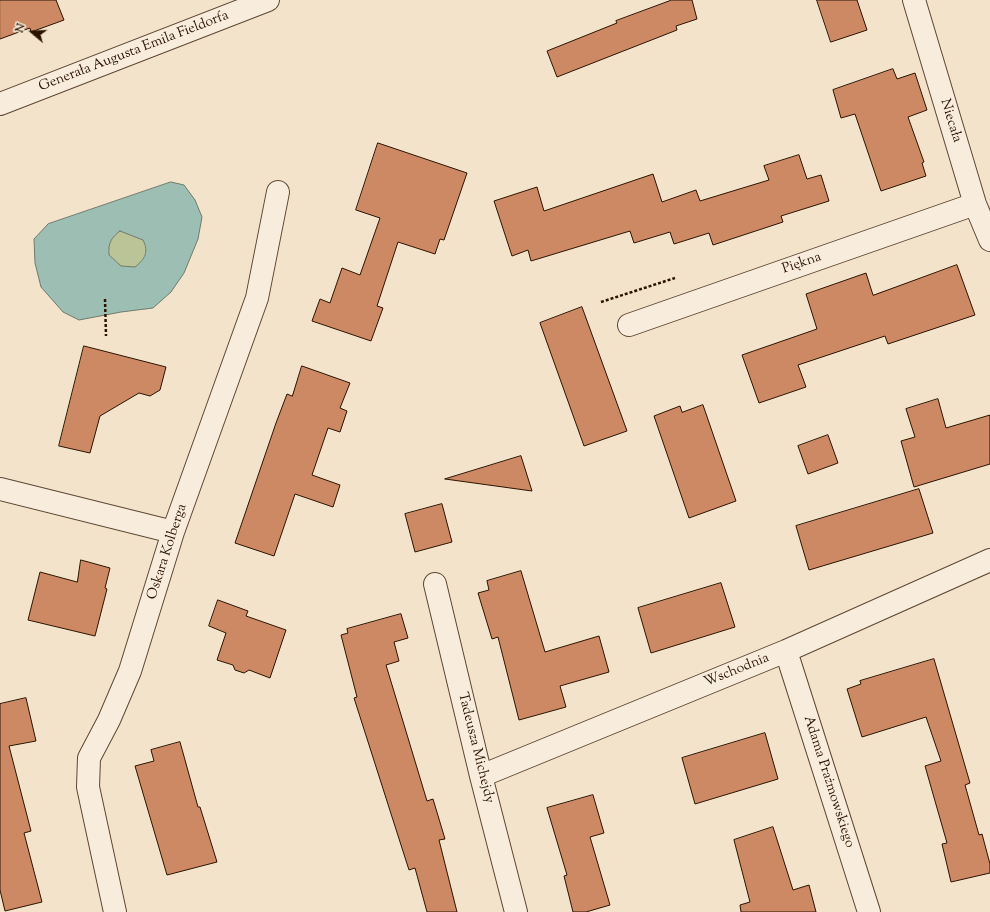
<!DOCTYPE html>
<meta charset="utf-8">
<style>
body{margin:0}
#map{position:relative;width:990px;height:912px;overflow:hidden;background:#f4e3cb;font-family:"Sorts Mill Goudy",serif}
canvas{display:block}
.north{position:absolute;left:12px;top:12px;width:40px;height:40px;-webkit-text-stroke:3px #f8eddd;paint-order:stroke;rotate:289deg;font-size:11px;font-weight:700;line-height:16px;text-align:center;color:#2b1300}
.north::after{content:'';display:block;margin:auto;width:14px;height:18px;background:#2b1300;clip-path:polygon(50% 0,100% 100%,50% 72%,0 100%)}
</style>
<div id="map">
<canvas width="990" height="912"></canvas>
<div class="north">N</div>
</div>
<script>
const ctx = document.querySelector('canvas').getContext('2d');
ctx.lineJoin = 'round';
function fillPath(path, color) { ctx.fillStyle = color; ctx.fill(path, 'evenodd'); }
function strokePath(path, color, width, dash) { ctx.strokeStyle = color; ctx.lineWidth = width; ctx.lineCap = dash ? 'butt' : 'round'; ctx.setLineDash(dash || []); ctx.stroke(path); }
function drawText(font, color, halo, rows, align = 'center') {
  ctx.font = font + ' "Sorts Mill Goudy",serif'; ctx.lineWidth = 3; ctx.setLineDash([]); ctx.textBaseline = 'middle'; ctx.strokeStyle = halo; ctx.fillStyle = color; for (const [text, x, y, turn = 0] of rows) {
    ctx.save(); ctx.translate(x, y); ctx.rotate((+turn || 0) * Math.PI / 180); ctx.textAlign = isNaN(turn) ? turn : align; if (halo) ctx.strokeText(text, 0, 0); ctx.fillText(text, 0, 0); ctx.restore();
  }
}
fillPath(new Path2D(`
 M120,231L143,240C148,252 145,259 135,267L121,266L109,255C108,243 111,238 120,231Z`), '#bbc497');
const water = new Path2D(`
 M171,182L184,185L195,200L202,217L198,239L184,273L171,292L153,308L121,312L79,320L63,312L41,287L35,263L34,239L48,224ZM120,231L143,240C149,252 145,259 135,267L121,266L109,255C108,243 111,238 120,231Z`);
fillPath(water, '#9cbeb3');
strokePath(water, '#6f7a6b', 1);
const building = new Path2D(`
 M0,0H56L64,20L31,32L30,28L0,39Z
 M672,0H692L697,19L676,26L677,30L557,77L547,51L617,23L616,21Z
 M817,0H857L867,30L831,42Z
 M893,69L897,79L915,73L927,110L908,117L924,162L922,163L926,176L881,191L855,114L841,118L833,90Z
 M378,143L467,173L444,240L440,239L435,254L398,242L377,306L383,308L371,341L312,321L320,299L330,303L342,268L360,275L380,218L356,210Z
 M799,155L807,179L821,175L829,201L781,216L783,222L713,245L709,233L674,244L670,232L634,243L630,231L531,261L528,250L512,256L494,201L537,187L544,211L653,174L662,202L696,190L700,201L769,180L764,166Z
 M957,265L975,315L888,344L885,336L798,365L806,387L759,403L742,355L817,329L806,294L866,273L873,295Z
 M582,307L627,431L584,446L540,323Z
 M84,346L166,367L160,390L150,396L139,393L100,416L90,453L59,446Z
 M302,366L350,383L340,408L347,411L340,432L328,428L312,475L340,485L333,507L295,494L274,556L235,543L276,423L287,394L292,396Z
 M938,399L946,428L990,415V464L914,487L901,441L915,437L906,409Z
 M703,405L736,501L689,518L654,416L680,406L682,412Z
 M828,435L838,463L808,474L798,446Z
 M521,456L532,491L445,479Z
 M919,489L933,533L809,570L796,526Z
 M442,504L452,542L415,552L405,514Z
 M81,560L110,568L105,588L107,589L95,636L28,620L40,572L77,582Z
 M521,571L545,652L599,636L609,672L560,686L566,707L519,720L498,637L492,639L478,593L489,590L487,581Z
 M721,583L735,627L651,653L638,608Z
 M218,600L248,611L246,616L286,630L270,678L249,670L244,673L235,670L233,665L217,660L226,633L209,626Z
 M401,614L408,638L394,642L399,661L386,665L427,801L433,799L445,839L439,840L457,912H427L415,868L409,870L354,698L357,697L341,635L348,633L347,629Z
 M934,659L970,783L965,785L979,835L982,834L990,864V873L951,882L942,844L947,843L925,766L941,761L926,717L862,737L847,689L861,684L860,681Z
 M26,698L36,741L9,746L31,831L24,833L42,902L5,911L0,890V704Z
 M765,733L778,779L695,804L682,758Z
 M180,742L198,807H200L217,862L167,875L135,766L154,761L151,750Z
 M593,795L604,833L590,837L610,905L586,912H573L564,876L567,875L547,808Z
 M773,827L793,890L809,885L816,912H741L740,905L750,902L734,840Z`);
fillPath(building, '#cc8964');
strokePath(building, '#2b1300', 1);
const minor = new Path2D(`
 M914,0L975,204L990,240
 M0,104L268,0
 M629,325L975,204
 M0,489L173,532
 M435,584L481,776L516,912
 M786,651L869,912
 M481,776L786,651L990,560
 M115,912L88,787L89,758L109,720L130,671L173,532L257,298L278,192`);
strokePath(minor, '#5d4733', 24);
strokePath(new Path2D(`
 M105,299L106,336
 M601,302L675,278`), '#2b1300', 2.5, [3, 2]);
strokePath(minor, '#f8eddd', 22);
drawText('14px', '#2b1300', '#f8eddd', [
 ["Generała Augusta Emila Fieldorfa",134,52,-21],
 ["Niecała",950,121,73],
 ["Piękna",802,264,-19],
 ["Oskara Kolberga",168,552,-72],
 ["Wschodnia",737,671,-22],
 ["Tadeusza Michejdy",475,748,76],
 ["Adama Prażmowskiego",828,782,72]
]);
</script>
